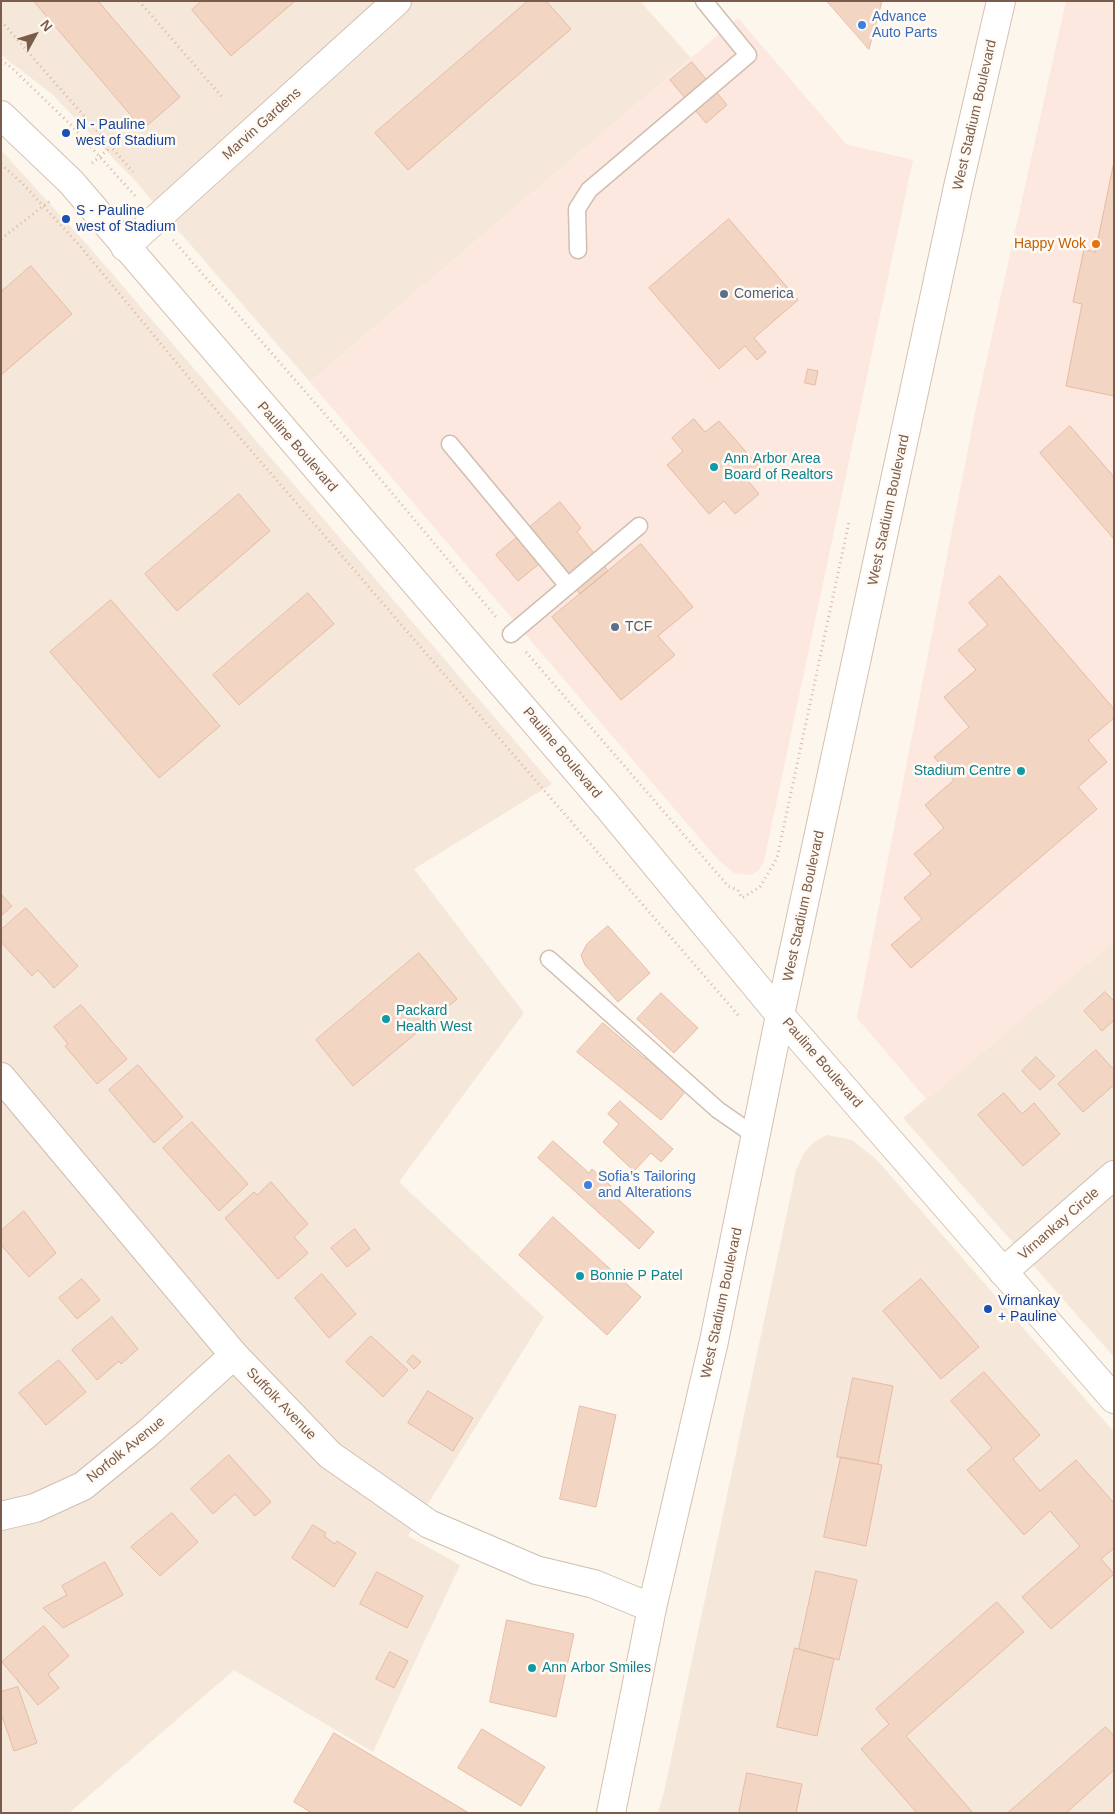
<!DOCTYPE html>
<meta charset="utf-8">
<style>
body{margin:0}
#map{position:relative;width:1115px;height:1814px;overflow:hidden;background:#fdf6ec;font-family:Arial,sans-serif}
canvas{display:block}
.frame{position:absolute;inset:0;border:2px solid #7a5c4d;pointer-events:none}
.north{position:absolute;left:10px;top:10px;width:50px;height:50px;-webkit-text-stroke:4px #fffaf3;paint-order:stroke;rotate:51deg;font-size:14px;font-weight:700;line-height:20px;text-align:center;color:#7a5c4d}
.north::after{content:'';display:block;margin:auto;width:18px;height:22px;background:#7a5c4d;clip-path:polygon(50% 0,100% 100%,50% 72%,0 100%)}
</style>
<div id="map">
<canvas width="1115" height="1814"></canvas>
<div class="frame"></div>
<div class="north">N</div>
</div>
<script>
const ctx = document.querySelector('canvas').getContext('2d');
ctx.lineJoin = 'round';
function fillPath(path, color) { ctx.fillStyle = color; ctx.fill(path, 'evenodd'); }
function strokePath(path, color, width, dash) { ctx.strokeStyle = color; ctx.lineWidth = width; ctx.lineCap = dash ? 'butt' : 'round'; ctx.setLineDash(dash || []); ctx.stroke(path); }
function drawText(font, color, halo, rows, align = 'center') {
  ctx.font = font + ' Arial,sans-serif'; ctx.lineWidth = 5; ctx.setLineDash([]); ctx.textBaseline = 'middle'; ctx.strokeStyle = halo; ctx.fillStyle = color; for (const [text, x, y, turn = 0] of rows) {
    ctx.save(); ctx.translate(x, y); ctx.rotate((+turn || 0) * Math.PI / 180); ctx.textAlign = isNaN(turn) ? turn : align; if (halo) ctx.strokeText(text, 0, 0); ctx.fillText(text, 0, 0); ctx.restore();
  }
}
fillPath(new Path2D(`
 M1,1H640L691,58L310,382L136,182L52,94L1,55Z
 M1,150L90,248L552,784L414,869L524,1013L399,1182L544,1317L408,1536L460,1565L373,1752L234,1670L69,1813H1Z
 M1114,941V1357L903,1118Z
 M827,1135L852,1140L876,1159L1114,1432V1813H658L664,1792L796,1170L804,1153L814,1142Z`), '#f5e8da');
fillPath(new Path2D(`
 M1066,1H1114V941L927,1100L857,1018L977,403Z
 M738,18L846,144L913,160L764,861L759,870L751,875L734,873L719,861L310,382Z`), '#fde8e0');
const building = new Path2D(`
 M34,1H98L180,97L143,129Z
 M202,1H295L231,56L192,10Z
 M528,1H546L571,29L408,170L375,133Z
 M827,1H882L869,49Z
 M692,62L727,105L706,123L670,80Z
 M1114,162V396L1066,386L1082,304L1073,302L1084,249L1095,252Z
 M729,219L798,300L754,338L766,352L757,360L745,346L719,369L649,288Z
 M31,266L72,314L1,375V292Z
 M808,369L818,371L815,385L805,383Z
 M694,419L705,432L719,421L761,469L748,481L759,494L735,514L724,501L709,514L667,465L683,451L672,438Z
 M1070,426L1114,477V539L1040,453Z
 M239,494L270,531L177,611L145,574Z
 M560,502L581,528L577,532L608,571L580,594L549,556L518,581L496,555Z
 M641,544L693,607L658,636L675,655L621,700L552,617Z
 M1000,576L1114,709V718L1088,740L1107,762L1078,787L1097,809L911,968L891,945L922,919L904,898L931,874L914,854L944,828L925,805L954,780L934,757L969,727L944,697L976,670L958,650L988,625L969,603Z
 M308,593L334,624L239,705L213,675Z
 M111,600L220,726L159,778L50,652Z
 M1,894L12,906L1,916Z
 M26,908L78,966L54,988L38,970L32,976L1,942V930Z
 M608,926L650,973L618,1002L585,965L581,955L587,944Z
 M419,953L457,999L353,1086L316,1040Z
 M1105,992L1114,1001V1020L1102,1031L1084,1011Z
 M661,993L698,1028L674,1053L637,1019Z
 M81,1005L127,1059L97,1084L65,1046L68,1044L54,1027Z
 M603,1023L645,1059L647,1056L686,1091L661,1120L577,1052Z
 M1096,1050L1114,1070V1085L1083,1112L1058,1084Z
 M1036,1057L1055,1076L1040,1090L1022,1071Z
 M138,1065L183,1117L154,1143L109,1090Z
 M1004,1093L1022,1114L1034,1103L1060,1134L1023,1166L978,1115Z
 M620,1101L673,1149L661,1162L651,1153L634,1171L603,1142L619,1124L608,1114Z
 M192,1122L248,1184L219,1211L163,1148Z
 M553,1141L589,1173L592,1169L622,1196L619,1200L654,1232L639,1249L538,1158Z
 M271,1182L308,1224L294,1237L308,1253L278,1279L225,1218L254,1192L257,1195Z
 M24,1211L56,1253L29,1277L1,1245V1231Z
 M553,1217L641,1297L607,1335L519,1255Z
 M355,1229L370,1249L347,1267L331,1248Z
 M322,1274L356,1314L329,1338L295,1298Z
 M82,1279L100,1300L77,1319L59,1298Z
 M921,1279L979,1347L941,1379L883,1311Z
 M112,1317L138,1349L121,1364L119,1361L97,1380L72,1350Z
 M371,1336L408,1370L383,1397L346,1362Z
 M413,1355L421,1362L414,1369L407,1362Z
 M59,1360L86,1392L46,1425L19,1393Z
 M984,1372L1040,1435L1013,1459L1040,1491L1076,1460L1114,1503V1548L1101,1559L1114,1574L1051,1629L1022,1597L1080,1546L1050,1511L1024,1535L967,1470L992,1448L951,1401Z
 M853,1378L893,1386L878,1464L837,1457Z
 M428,1391L473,1418L453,1451L408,1423Z
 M580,1406L616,1415L596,1507L560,1499Z
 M229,1455L271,1502L255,1516L235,1494L213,1514L191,1489Z
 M841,1457L882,1465L866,1546L824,1537Z
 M172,1513L198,1542L160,1576L131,1547Z
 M313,1525L326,1533L324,1536L335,1544L337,1541L356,1553L334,1587L292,1558Z
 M105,1562L123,1595L63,1628L43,1608L67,1595L62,1586Z
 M816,1571L857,1580L839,1660L799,1649Z
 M377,1572L423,1596L407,1628L360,1604Z
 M997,1602L1024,1632L906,1736L973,1813H917L861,1749L889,1724L876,1709Z
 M507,1620L574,1634L556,1717L490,1702Z
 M44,1626L69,1656L48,1674L59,1688L38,1705L2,1662Z
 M795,1648L834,1659L817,1736L777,1727Z
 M390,1652L408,1661L394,1688L376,1679Z
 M18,1687L37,1743L14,1751L1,1713V1692Z
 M1106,1727L1114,1736V1770L1066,1813H1008Z
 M482,1729L545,1767L521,1806L458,1768Z
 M334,1733L469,1813H312L294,1802Z
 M747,1773L802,1784L796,1813H739Z`);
fillPath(building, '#f3d5c3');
strokePath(building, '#e6bba3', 1);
const lane = new Path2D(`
 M578,250L577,209L589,190L748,55L704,1
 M450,444L568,586
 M511,634L639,526
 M549,959L718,1110L757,1137`);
const street = new Path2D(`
 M125,247L397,1
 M1,1077L234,1355L330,1455L429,1524L536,1570L594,1584L652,1608
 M1003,1272L1114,1175
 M1,1516L35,1508L83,1486L148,1433L234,1355`);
const secondary = new Path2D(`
 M1,115L71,182L608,807L780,1015L1114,1399
 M611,1813L652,1608L714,1341L780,1015L958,187L1001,1`);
strokePath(lane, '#d1beb0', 19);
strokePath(street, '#d1beb0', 30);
strokePath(secondary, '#d6c0b0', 30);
strokePath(new Path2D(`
 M139,1L222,97
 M1,21L133,172
 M1,60L12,68L72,126L137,198
 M92,163L111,147
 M1,164L23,184L80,246L204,396L738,1015
 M1,239L50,201
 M173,240L350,443L496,617
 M526,652L728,886L738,890L742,898L760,887L777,858L849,522`), '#d9b8a5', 3, [1, 4]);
strokePath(lane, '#fff', 16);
strokePath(street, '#fff', 28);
strokePath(secondary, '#fff', 28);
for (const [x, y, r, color] of [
 [862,25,5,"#3f7fe0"],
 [66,133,5,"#1a4fb4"],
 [66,219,5,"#1a4fb4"],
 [1096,244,5,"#e8710a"],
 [724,294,5,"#5c6f8a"],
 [714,467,5,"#0f9aa8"],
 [615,627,5,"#5c6f8a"],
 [1021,771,5,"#0f9aa8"],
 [386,1019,5,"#0f9aa8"],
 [588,1185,5,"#3f7fe0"],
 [580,1276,5,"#0f9aa8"],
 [988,1309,5,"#1a4fb4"],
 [532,1668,5,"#0f9aa8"]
]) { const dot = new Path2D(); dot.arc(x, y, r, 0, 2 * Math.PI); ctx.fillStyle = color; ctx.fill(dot); strokePath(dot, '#fffaf3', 2); }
drawText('14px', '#366cbe', '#fffaf3', [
 ["Advance",872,17],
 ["Auto Parts",872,33],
 ["Sofia’s Tailoring",598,1177],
 ["and Alterations",598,1193]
], 'left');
drawText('14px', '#7a5c4d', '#fffaf3', [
 ["West Stadium Boulevard",975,115,-77],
 ["Marvin Gardens",262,124,-42],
 ["Pauline Boulevard",297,447,49],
 ["West Stadium Boulevard",889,510,-78],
 ["Pauline Boulevard",562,753,50],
 ["West Stadium Boulevard",804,906,-78],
 ["Pauline Boulevard",822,1063,49],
 ["Virnankay Circle",1059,1224,-41],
 ["West Stadium Boulevard",722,1303,-78],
 ["Suffolk Avenue",281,1404,46],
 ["Norfolk Avenue",126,1450,-39]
]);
drawText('14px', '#164399', '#fffaf3', [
 ["N - Pauline",76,125],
 ["west of Stadium",76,141],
 ["S - Pauline",76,211],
 ["west of Stadium",76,227],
 ["Virnankay",998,1301],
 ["+ Pauline",998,1317]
], 'left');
drawText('14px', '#c56008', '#fffaf3', [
 ["Happy Wok",1086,244]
], 'right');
drawText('14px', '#4e5e75', '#fffaf3', [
 ["Comerica",734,294],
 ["TCF",625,627]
], 'left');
drawText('14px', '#0d838f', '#fffaf3', [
 ["Ann Arbor Area",724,459],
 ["Board of Realtors",724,475],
 ["Stadium Centre",1011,771,"right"],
 ["Packard",396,1011],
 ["Health West",396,1027],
 ["Bonnie P Patel",590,1276],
 ["Ann Arbor Smiles",542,1668]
], 'left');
</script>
